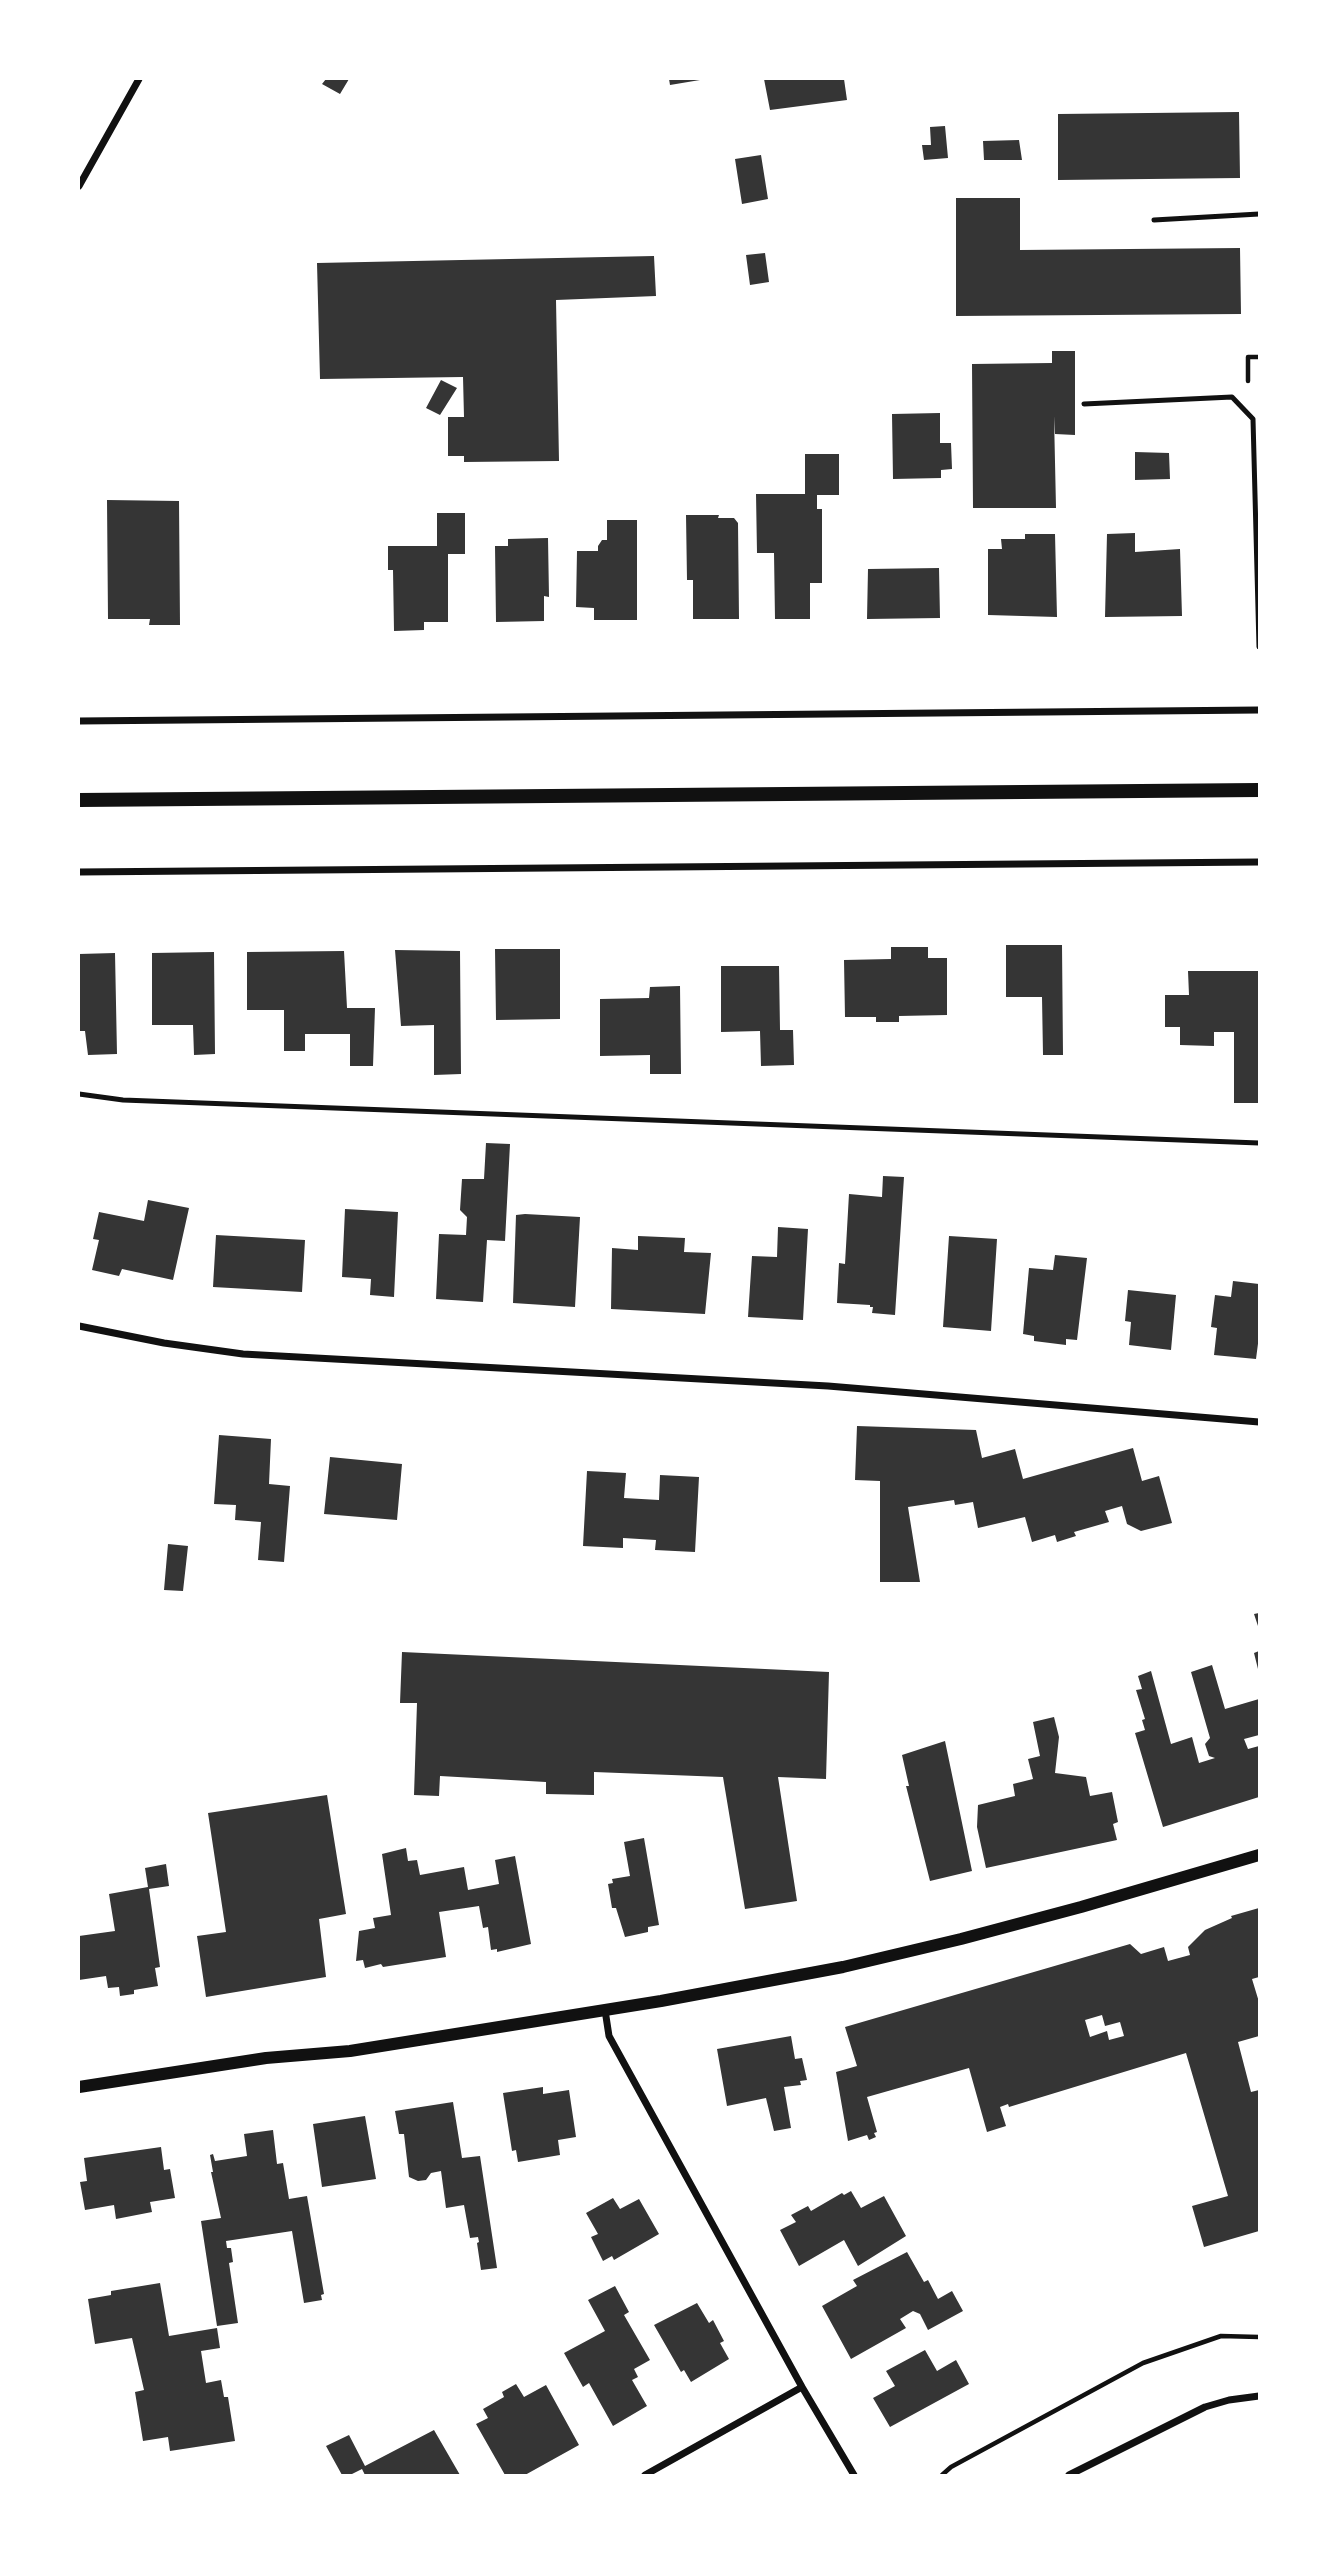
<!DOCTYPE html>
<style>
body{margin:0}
#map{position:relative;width:1338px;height:2554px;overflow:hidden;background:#fff;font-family:"Noto Sans",sans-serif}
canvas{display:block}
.frame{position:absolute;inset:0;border:80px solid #fff;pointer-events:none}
</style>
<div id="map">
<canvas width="1338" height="2554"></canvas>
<div class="frame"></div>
</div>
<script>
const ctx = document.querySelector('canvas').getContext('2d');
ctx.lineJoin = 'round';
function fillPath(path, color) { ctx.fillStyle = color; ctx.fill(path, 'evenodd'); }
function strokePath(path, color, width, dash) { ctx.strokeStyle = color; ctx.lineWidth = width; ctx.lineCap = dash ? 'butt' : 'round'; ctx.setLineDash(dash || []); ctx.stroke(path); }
fillPath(new Path2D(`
 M326,79H349L340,94L322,84Z
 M669,79H700V80L670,85Z
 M764,79H844L847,100L770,110Z
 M1239,112L1240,178L1058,180V114Z
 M945,126L948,158L924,160L922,145H931L930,127Z
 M1019,140L1022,160H984L983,141Z
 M761,155L768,199L742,204L735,159Z
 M956,198H1020V250L1240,248L1241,314L956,316Z
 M765,253L769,282L750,285L746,255Z
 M654,256L656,296L556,300L559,461L464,462V456H448V417H464L463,377L320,379L317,263Z
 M1052,351H1075V435L1055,434L1054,416L1056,508H973L972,364L1052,363Z
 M441,380L457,388L440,415L426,408Z
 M940,413V443H951L952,469L941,470V478L893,479L892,414Z
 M1135,452L1169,453L1170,479L1135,480Z
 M805,454H839V495H817V509H822V583H810V619H775L774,553H757L756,494H805Z
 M107,500L179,501L180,625H149L150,619H108Z
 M437,513H465V554H448V622H424V630L394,631L393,570H388V546H437Z
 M686,515H719L718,518H734L738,523L739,619H693V580H687Z
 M607,520H637V620H594V608L576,607L577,551H598V546L602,540H607Z
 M1135,533V552L1180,549L1182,616L1105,617L1107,534Z
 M1025,534H1055L1057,617L988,615V549H1002L1001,539H1025Z
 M548,538L549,597L544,596V621L496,622L495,546H508V539Z
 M939,568L940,618L867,619L868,569Z
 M1006,945H1062L1063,1055H1043L1042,997H1006Z
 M891,947H928V958H947V1015L899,1016V1022H876V1017H845L844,960L891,959Z
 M495,949H560V1019L496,1020Z
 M395,950L460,951L461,1074L434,1075V1025L401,1026Z
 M344,951L347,1008H375L373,1066H350V1034H305V1051H284V1010H247V952Z
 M214,952L215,1054L194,1055L193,1025H152V953Z
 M115,953L117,1054L88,1055L85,1031H79V954Z
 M721,966H779L780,1030H793L794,1065L761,1066L760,1031L721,1032Z
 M1188,971H1259V1103H1234V1032H1214V1046L1180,1045V1027H1165V995H1189Z
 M680,986L681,1074H650V1055L600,1056V999L649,998L650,987Z
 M486,1143L510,1144L505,1241L487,1240L483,1302L436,1299L439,1234L466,1235L467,1217L460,1210L462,1179H484Z
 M883,1176L904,1177L895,1315L872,1313L873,1307H870V1305L837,1303L839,1263L845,1264L849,1194L882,1197Z
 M148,1200L189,1208L173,1280L122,1269L119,1276L92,1270L99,1240L93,1239L99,1212L144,1221Z
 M345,1209L398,1212L394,1297L370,1295L371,1279L342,1277Z
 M525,1214L580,1217L575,1307L513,1303L516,1215Z
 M778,1227L808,1229L803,1320L748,1317L752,1256L777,1257Z
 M216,1235L305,1240L302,1292L213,1287Z
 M638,1236L685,1238L684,1252L711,1253L705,1314L611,1309L612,1248L638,1250Z
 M949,1236L997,1239L991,1331L943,1327Z
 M1055,1255L1087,1258L1077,1340L1066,1339V1345L1034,1341V1336L1023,1334L1029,1268L1053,1270Z
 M1233,1281L1259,1284V1336L1256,1359L1214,1355L1217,1328L1211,1327L1215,1295L1231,1297Z
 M1128,1290L1176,1295L1171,1350L1129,1345L1131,1322L1125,1321Z
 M857,1426L976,1430L982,1458L1015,1449L1023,1479L1133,1448L1142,1481L1159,1476L1172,1523L1141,1531L1127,1524L1122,1506L1105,1511L1109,1522L1074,1532L1076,1536L1057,1542L1055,1535L1032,1542L1025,1517L978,1528L973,1502L955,1505L954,1500L908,1507L920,1582H880V1481L855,1480Z
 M219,1435L271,1439L269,1484L290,1486L284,1562L258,1560L261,1522L235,1520L236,1505L214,1504Z
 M330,1457L402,1464L397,1520L324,1514Z
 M587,1471L626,1473L624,1498L659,1500L660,1475L699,1477L695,1552L655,1550L656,1540L623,1538V1548L583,1546Z
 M168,1544L188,1546L183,1591L164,1590Z
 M1259,1613V1629L1254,1614Z
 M1259,1651V1669H1258L1254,1653Z
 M402,1652L829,1672L826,1779L778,1777L797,1901L745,1909L723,1777L594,1772V1795L546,1794V1782L440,1776L439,1796L414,1795L417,1703H400Z
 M1212,1665L1225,1709L1259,1699V1735L1244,1739L1248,1749L1259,1746V1797L1163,1827L1135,1733L1145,1730L1142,1720L1145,1719L1136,1690L1142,1689L1138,1676L1151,1671L1171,1744L1192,1737L1199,1763L1215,1758L1209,1756L1205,1744L1210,1738L1191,1672Z
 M1054,1717L1059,1737L1055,1773L1086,1777L1090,1796L1112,1792L1118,1822L1113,1824L1117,1840L986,1868L977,1827L978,1805L1015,1796L1013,1784L1033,1779L1028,1759L1040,1756L1033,1722Z
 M945,1741L972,1871L930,1881L906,1786H909L902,1755Z
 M327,1795L346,1914L319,1919L326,1977L206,1997L197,1936L226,1932L208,1813Z
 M644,1838L659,1925L648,1927V1932L625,1937L616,1908H612L608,1884L613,1883L612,1879L630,1876L624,1842Z
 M406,1848L408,1861L417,1860L420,1875L464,1867L468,1890L499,1884L495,1860L515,1856L531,1944L497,1952V1949L491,1950L488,1927L483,1928L479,1906L439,1912L446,1957L383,1967L381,1964L365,1968L363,1960L356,1961L359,1931L375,1928L373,1918L391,1915L382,1854Z
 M166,1864L169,1886L149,1889L160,1967L155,1968L158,1986L134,1990V1994L120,1996L119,1987L108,1988L106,1976L79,1980V1936L115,1931L109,1894L148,1887L145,1868Z
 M1259,1908V1977L1252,1979L1259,2002V2036L1238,2042L1251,2092L1259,2090V2231L1204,2247L1192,2206L1228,2196L1186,2053L1009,2107L1008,2104L1000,2107L1006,2126L987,2132L969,2068L867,2097L877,2132L874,2133L876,2137L869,2140L867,2135L848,2141L836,2072L857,2066L845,2027L1130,1944L1141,1954L1164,1947L1168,1961L1190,1955L1188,1947L1205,1930L1232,1918L1231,1916ZM1102,2015L1105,2026L1120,2022L1124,2036L1109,2040L1107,2031L1090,2037L1085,2020Z
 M791,2036L795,2059L802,2058L807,2080L800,2081L801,2085L784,2087L791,2128L774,2131L766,2098L727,2106L717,2049Z
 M543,2087V2094L569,2090L576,2137L558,2140L560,2155L518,2162L516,2150L512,2151L503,2093Z
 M453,2102L462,2158L480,2156L497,2268L481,2270L477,2243L479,2242L478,2237L470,2238L464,2205L446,2208L441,2171L431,2173L426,2180L418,2181L409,2177L404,2134H399L395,2111Z
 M365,2116L376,2179L322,2187L313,2124Z
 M273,2130L277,2164L283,2163L289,2199L307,2196L324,2294L321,2295L322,2300L304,2303L292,2231L226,2241L227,2248H231L233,2262L229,2263L238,2323L217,2326L201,2221L221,2218L211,2172H213L210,2155L213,2154L215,2161L247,2156L244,2134Z
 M161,2147L164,2170L170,2169L175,2198L150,2202L152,2212L116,2219L114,2205L85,2210L80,2182L87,2181L84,2158Z
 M851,2191L861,2208L884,2196L906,2236L858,2266L844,2240L799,2266L780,2230L796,2222L791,2215L808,2206L811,2211L842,2193L844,2195Z
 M613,2198L620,2209L639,2199L659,2234L614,2260L612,2256L603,2261L591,2237L598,2234L586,2213Z
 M907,2252L924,2282L928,2280L938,2299L952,2291L963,2311L928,2330L920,2314L913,2311L900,2319L906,2328L851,2359L822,2306L857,2286L853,2280Z
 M160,2283L169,2336L217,2328L220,2348L201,2351L206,2383L221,2380L224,2397H228L235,2441L170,2451L168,2437L143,2441L135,2392L144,2390L132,2338L95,2344L88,2299L111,2295V2291Z
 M615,2286L629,2312L624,2315L650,2360L634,2369L638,2377L632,2380L647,2406L613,2426L589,2383L583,2387L564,2353L605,2331L588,2300Z
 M697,2303L709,2323L713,2320L724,2341L720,2343L729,2359L691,2382L684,2370L681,2372L654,2325Z
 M925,2350L937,2371L956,2360L969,2384L890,2427L873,2398L895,2386L886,2371Z
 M516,2384L524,2397L546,2385L579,2445L525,2475H505L476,2424L488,2418L483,2409L504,2397L502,2392Z
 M434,2430L460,2475H365L362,2469L350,2475H342L326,2446L349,2435L365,2466Z`), '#353535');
strokePath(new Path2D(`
 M1248,381V357H1259
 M942,2475L951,2467L1143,2363L1221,2336L1259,2337`), '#111', 4.5);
strokePath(new Path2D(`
 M1154,220L1259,214
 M1084,404L1232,397L1253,419L1259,647
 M79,1094L123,1100L1259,1143`), '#111', 5);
strokePath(new Path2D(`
 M79,186L139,79
 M79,721L1259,710
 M79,872L1259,862
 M79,1326L164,1343L243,1354L828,1386L1259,1422
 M605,2010L609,2036L802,2387L854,2475
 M645,2475L802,2387
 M1069,2475L1205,2407L1229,2400L1259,2396`), '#111', 7);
strokePath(new Path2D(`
 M79,2087L266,2058L350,2051L661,2001L843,1967L961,1939L1081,1907L1259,1855`), '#111', 12);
strokePath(new Path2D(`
 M79,800L1259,790`), '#111', 14);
</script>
